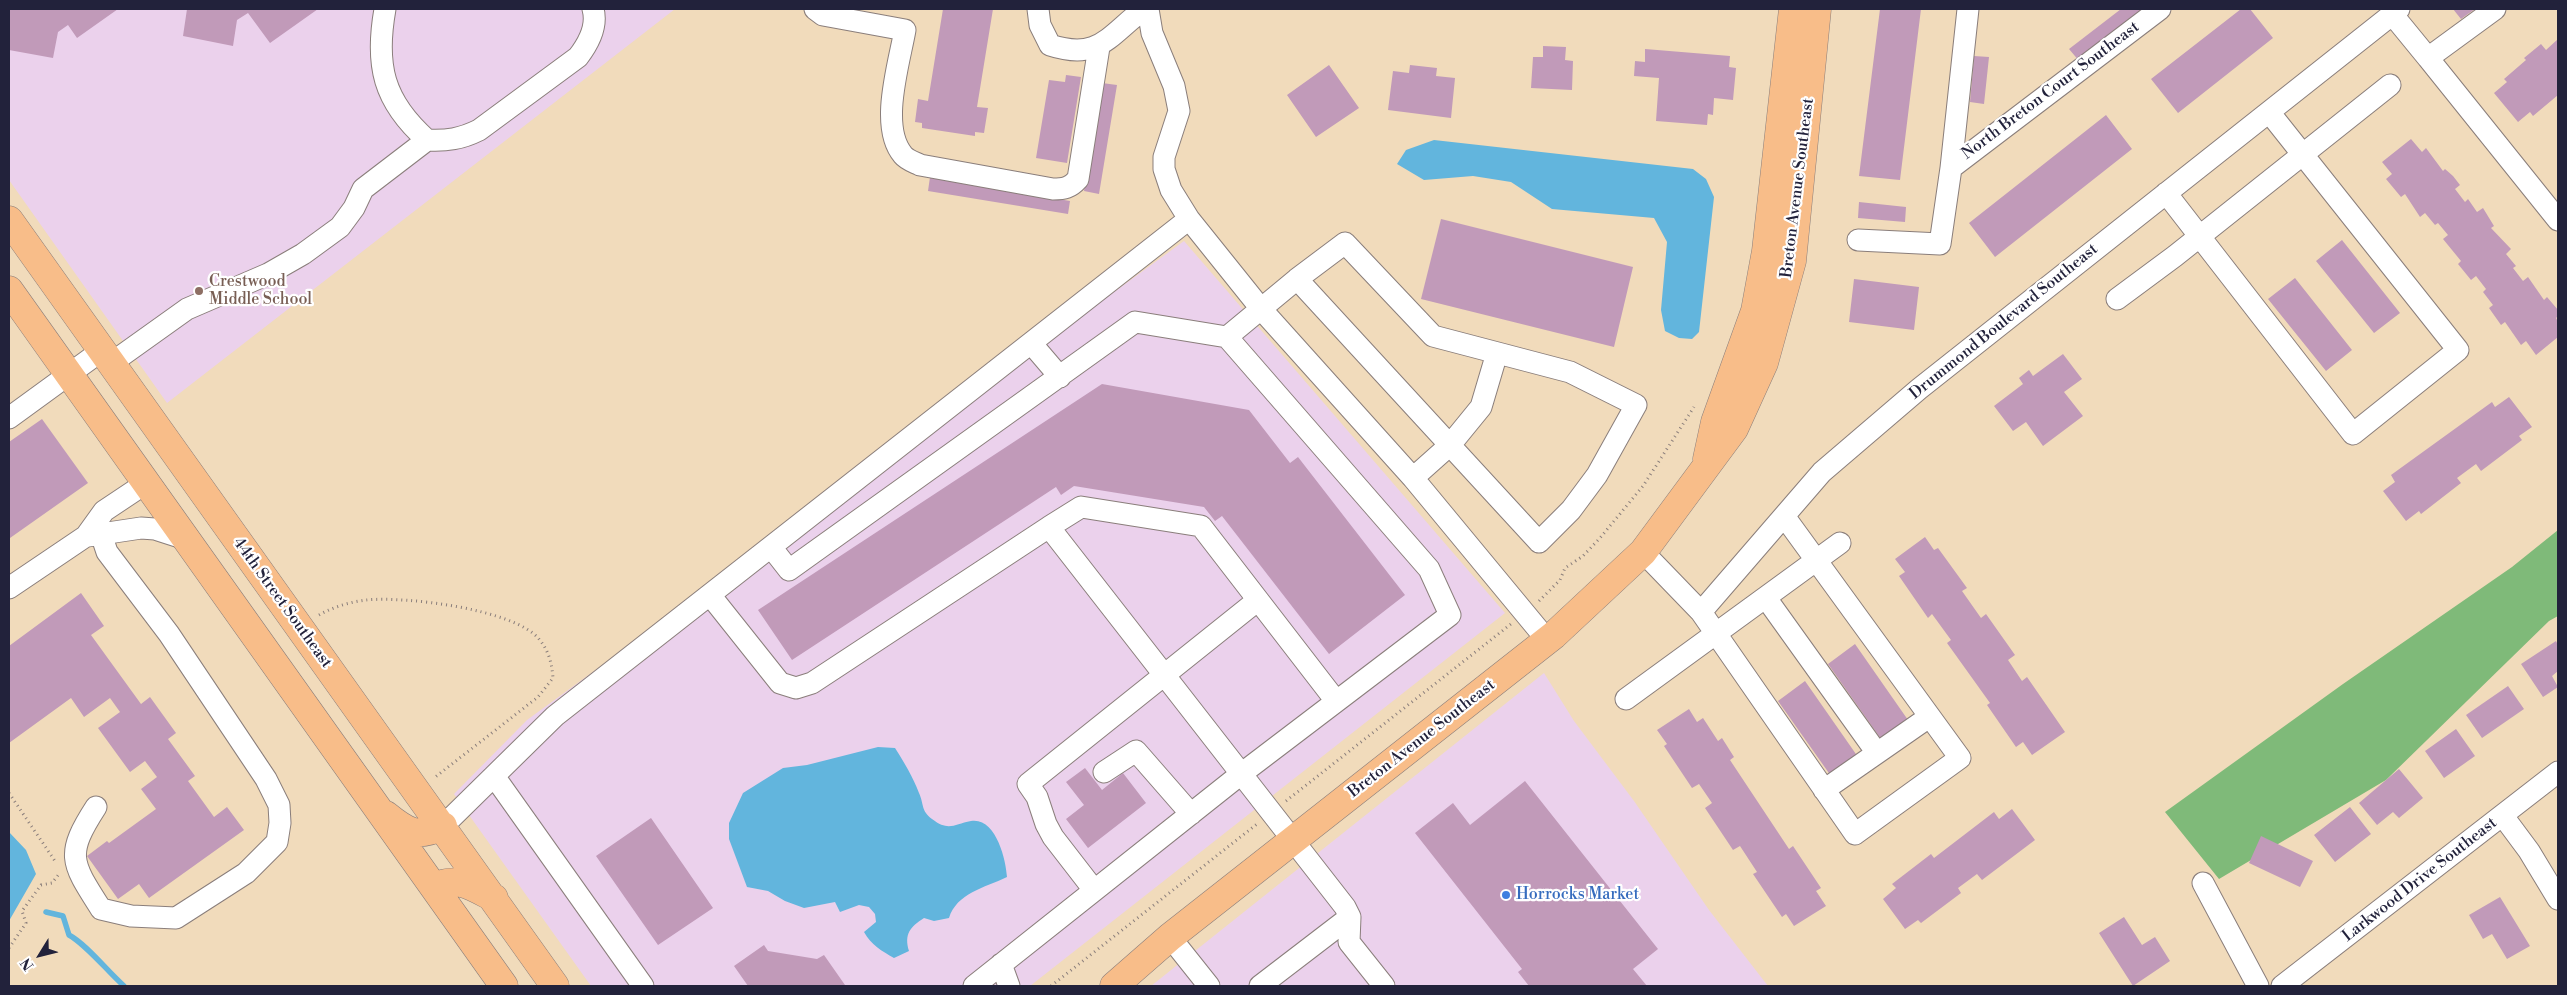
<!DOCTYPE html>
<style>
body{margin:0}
#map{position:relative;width:2567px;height:995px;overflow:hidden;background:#f1dbbb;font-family:"Libre Bodoni",serif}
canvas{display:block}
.frame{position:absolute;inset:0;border:10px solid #22223b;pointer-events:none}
.north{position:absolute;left:15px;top:930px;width:50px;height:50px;-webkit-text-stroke:4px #fff;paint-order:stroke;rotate:234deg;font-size:14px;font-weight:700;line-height:20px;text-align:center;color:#22223b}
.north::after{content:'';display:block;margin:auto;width:18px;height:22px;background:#22223b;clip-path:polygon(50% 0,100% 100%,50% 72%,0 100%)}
</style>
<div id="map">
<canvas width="2567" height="995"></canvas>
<div class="frame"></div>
<div class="north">N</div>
</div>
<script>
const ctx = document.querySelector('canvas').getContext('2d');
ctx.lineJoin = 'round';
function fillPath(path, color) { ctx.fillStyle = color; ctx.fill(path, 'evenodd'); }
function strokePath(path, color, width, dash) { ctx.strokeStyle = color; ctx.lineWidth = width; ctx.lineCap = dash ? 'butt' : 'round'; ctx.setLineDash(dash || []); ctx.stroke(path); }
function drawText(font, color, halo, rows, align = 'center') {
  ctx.font = font + ' "Libre Bodoni",serif'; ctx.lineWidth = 4.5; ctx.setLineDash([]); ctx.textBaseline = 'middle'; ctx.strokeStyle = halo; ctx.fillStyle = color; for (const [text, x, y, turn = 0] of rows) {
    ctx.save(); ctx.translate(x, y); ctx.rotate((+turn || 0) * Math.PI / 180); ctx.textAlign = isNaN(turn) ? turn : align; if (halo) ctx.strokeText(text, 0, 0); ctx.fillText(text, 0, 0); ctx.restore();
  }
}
fillPath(new Path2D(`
 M9,9H675L167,403L9,180Z
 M1184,241L1505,613L1030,986H591L454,794L527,720Z
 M1544,673L1574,721L1634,801L1709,910L1768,986H1151Z`), '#ebd1ec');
fillPath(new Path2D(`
 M2558,530V616L2549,621L2386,780L2219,879L2165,812L2343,684L2512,567Z`), '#7fba79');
fillPath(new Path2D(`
 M1434,140L1693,169L1706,179L1714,197L1699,332L1692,339L1679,338L1665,331L1661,310L1667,242L1654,218L1552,209L1511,182L1473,176L1424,180L1397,164L1406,150Z
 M878,747L895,748C904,762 913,777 919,793C924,804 921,811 932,819C949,832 954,824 971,821C996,817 1006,860 1007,877C984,888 957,893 949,918L934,921L924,918C910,927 904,934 909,951L894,958C882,951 871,945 864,932L876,922L875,914L869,907L859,905L840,912L835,902L804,908L785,901L768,891L747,887L729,839V823L743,793L783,768L807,765Z
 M9,832L26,850L36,874L9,921Z`), '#62b5dd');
strokePath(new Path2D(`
 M46,912L63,916L69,935C87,945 107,971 124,986`), '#62b5dd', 5.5);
fillPath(new Path2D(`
 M9,9H118L77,38L68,25L58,32L53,58L9,50Z
 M187,9H318L270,43L248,13L237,20L233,46L183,36Z
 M943,9H993L977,107L988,108L984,133L975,132V136L922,128V123L915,122L918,99L928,101Z
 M1880,9H1921L1900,180L1859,176Z
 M2121,9H2149L2080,62L2069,49Z
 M2241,9H2250L2273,38L2178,113L2151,79Z
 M2453,9H2475L2461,19Z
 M2558,39V95L2533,116L2530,112L2518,122L2494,93L2507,82L2504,79L2526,60L2524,58L2541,44L2546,50Z
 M1543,46L1566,47L1565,60L1573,61L1572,90L1531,88L1533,57H1543Z
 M1645,49L1730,56L1729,67L1736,68L1733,100L1714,98L1713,115L1708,114L1707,125L1656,121L1659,78L1634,76L1635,61L1645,62Z
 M1974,56L1989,57L1984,104L1970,102Z
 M1329,65L1359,108L1316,137L1287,95Z
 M1410,65L1437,68L1436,76L1455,78L1451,118L1388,110L1393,71L1409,73Z
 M1066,75L1081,77L1067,163L1036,158L1049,80L1065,82Z
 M1102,83L1117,85L1099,194L1084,191Z
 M2106,115L2132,149L1995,257L1969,223Z
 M2411,139L2422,152L2426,148L2443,171L2445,169L2453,176L2460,185L2455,189L2465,202L2468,199L2477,212L2483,208L2494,226L2491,228L2511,249L2506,254L2516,266L2513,268L2523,281L2528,277L2544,300L2547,297L2558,310V316L2556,318L2558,322V337L2536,355L2526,341L2521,345L2505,322L2501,325L2489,308L2493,305L2483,292L2486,289L2476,276L2471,280L2458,264L2461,261L2443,239L2448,235L2438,223L2435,225L2425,213L2420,217L2405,194L2401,197L2386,179L2392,174L2382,162Z
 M930,177L1070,201L1068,214L928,191Z
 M1859,202L1906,207L1905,222L1858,218Z
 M1441,219L1633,267L1614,347L1421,299Z
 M2342,240L2400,313L2374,333L2316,261Z
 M2295,278L2352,350L2326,371L2268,299Z
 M1854,279L1919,287L1914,330L1849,322Z
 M2063,354L2082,379L2064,392L2083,416L2043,446L2026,422L2013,431L1994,406L2023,384L2019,378L2029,370L2033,376Z
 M1102,384L1249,410L1290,463L1298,457L1405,595L1329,654L1222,516L1215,521L1204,507L1074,486L1061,495L1056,487L792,660L758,610Z
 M2509,397L2532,427L2519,436L2522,440L2481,471L2476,464L2457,478L2461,483L2421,514L2419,511L2406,521L2383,491L2395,482L2391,475L2492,402L2495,407Z
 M42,419L88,483L10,538L9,442Z
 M1925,537L1934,550L1938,548L1967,588L1962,591L1981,618L1986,614L2015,655L2008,660L2022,681L2027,677L2065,732L2032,755L2023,742L2016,747L1987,705L1990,703L1947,643L1951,640L1932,614L1928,618L1899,576L1905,572L1895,559Z
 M81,593L104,626L91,635L141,704L150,697L176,733L168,739L195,776L188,781L214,817L227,807L244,830L149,898L139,884L118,899L87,856L107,841L109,843L156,809L141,789L157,777L145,761L130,772L98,728L120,712L110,698L84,717L71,698L9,743V646Z
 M2556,641L2558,645V671L2552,676L2558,687L2543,697L2521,664Z
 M1855,644L1908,720L1881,739L1828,664Z
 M1805,681L1858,757L1831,776L1778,701Z
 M2508,686L2524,709L2482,738L2466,715Z
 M1689,709L1697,722L1703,718L1718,741L1722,738L1734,757L1730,760L1789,849L1793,846L1821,888L1816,891L1826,906L1794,926L1786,914L1782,917L1753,874L1757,872L1740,846L1733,850L1705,808L1712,803L1699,784L1692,788L1664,746L1667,744L1657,730Z
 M2456,729L2475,756L2444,778L2425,751Z
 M1085,768L1102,790L1123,773L1146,803L1088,848L1066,819L1084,805L1066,782Z
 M2399,769L2423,798L2399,818L2393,812L2377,825L2359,803Z
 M1525,781L1658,949L1633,969L1647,986H1529L1518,972L1522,969L1415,833L1453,803L1470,825Z
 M2350,807L2371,834L2335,862L2314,835Z
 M2012,809L2035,840L1982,880L1977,874L1958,888L1961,893L1921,923L1918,920L1905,929L1883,899L1896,888L1892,884L1931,854L1934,858L1994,812L1999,819Z
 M651,818L713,908L658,945L596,856Z
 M2261,836L2313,861L2300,887L2249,863Z
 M2500,897L2530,946L2507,959L2492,934L2483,939L2469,915Z
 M2124,917L2142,945L2155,937L2170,961L2133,986L2099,933Z
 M764,945L768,951L817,959L824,955L845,985L748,986L734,966Z`), '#c19ab9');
const minor = new Path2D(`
 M385,9C375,65 383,101 427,140
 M815,9L823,15L905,30C899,64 879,127 903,155C907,160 914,162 920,165L1053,189C1064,189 1070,188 1078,179L1099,47
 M1038,9L1040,25L1050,45C1099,61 1108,36 1144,9
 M1148,9L1152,33L1174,86L1179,111L1164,157V169L1171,190L1189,219L1262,310L1413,478L1547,640
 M1968,9L1951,168L2160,9
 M2392,14L2428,58L2495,9
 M2428,58L2558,220
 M2166,193L2353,434L2458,350L2269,112
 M1858,240L1940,244L1951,168
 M1345,243L1433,336L1570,372L1636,405L1597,475L1571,510L1539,542L1297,279Z
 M2117,299L2175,256L2390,85
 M1227,337L1297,279
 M1031,343L1060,377
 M110,364L187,309L268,274L303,254L340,227L354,208L363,189L427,140C447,141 461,139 479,130L578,57C588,44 598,27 593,9
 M9,418L101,351
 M1413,478L1450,445L1481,407L1497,353
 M1049,527L1081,507L1201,526L1336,701
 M88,536L141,528L155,529L186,539
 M771,547L789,570L1135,322L1227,337L1429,569L1450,615L1241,774L974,986
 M1643,552L1701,612L1822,472L1919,389L2399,9
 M9,588L86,536L104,511L146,483
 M710,595L780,683L796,688L812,683L1049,527L1345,907L1350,917L1349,942L1384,986
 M1766,598L1877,753
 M1701,612L1855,834L1960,758L1784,516
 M1626,699L1840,543
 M1104,772L1136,751L1191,814
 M494,776L643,986
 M1824,790L1929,717
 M96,807C65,855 71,862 101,909L131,916L176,918L246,873L277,842L280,823L279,805L266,779L169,634L107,552L101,534
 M2503,816L2529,851L2558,899
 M443,826L555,716L1189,219
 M2203,883L2258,986
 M1094,890L1053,837L1046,824L1037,797L1028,784L1258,600
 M1170,937L1209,986
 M1001,964L1009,986
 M1260,986L1350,917
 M2282,986L2558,772`);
const major = new Path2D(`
 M9,220L555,986
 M9,290L504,986
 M1707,459L1715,422L1755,311L1766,251L1793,9
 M386,815C408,833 418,838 443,826
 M434,887C458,876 471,886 494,898
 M1114,986L1170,937L1554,635L1643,552L1734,429L1764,363L1792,261L1817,9`);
strokePath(minor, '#8a7e7b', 23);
strokePath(major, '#8a7e7b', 29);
strokePath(new Path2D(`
 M1539,601L1560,580L1565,568L1583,556L1600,538L1643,486L1694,407
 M319,615C333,607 350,602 366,600C405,596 514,609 539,639C549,651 552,664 553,678L538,697L434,778
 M9,793L55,861
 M1286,801L1511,624
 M9,948L26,923L22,911L41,885L52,883L59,874
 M1051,986L1257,824`), '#8a7e7b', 3, [1, 4]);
strokePath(minor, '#fff', 21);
strokePath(major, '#f8bd89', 28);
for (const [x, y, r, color] of [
 [199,291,5,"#8d6e63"],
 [1506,895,5,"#3f7fe0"]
]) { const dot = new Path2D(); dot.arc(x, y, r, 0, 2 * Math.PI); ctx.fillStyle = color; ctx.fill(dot); strokePath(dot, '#fff', 2); }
drawText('16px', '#22223b', '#fff', [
 ["North Breton Court Southeast",2051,91,-37],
 ["Breton Avenue Southeast",1798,188,-83],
 ["Drummond Boulevard Southeast",2004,322,-39],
 ["44th Street Southeast",282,603,54],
 ["Breton Avenue Southeast",1422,739,-38],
 ["Larkwood Drive Southeast",2420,880,-38]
]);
drawText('16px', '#785e54', '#fff', [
 ["Crestwood",209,282],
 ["Middle School",209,300]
], 'left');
drawText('16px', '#366cbe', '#fff', [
 ["Horrocks Market",1516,895]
], 'left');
</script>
